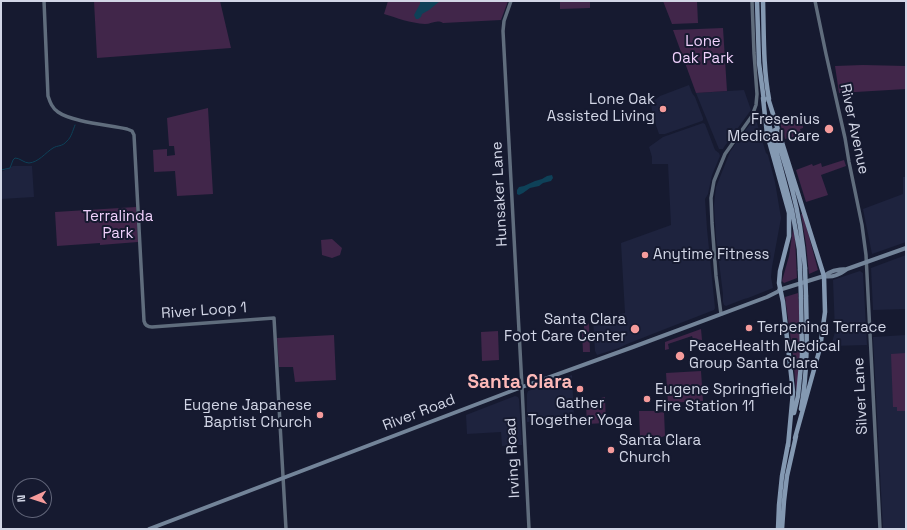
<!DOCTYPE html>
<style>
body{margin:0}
#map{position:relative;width:907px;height:530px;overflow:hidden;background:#161a30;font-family:"Space Grotesk",sans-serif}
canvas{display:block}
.frame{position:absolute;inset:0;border:2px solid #d2d6e6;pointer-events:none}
.north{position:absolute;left:12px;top:478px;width:40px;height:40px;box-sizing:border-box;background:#161a30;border:1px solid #616579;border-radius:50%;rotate:267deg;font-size:11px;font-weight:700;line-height:16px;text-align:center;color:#d2d6e6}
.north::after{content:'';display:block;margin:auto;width:14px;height:18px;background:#f59b9b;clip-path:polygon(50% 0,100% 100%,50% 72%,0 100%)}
</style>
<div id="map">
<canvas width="907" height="530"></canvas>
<div class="frame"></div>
<div class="north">N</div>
</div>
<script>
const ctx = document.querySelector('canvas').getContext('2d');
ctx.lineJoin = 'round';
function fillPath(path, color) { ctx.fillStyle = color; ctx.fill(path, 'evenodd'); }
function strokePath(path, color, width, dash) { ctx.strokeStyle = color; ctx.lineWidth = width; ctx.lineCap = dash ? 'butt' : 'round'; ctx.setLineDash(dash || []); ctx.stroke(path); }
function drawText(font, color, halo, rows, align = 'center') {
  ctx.font = font + ' "Space Grotesk",sans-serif'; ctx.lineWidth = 4; ctx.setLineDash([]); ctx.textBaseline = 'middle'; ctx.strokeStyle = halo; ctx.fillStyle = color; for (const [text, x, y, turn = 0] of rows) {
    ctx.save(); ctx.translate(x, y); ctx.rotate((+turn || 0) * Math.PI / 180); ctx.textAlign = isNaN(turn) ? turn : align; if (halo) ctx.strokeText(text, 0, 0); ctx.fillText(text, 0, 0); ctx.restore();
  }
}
fillPath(new Path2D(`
 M689,85L692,93L695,97L703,118V120L702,121L665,134H659L653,117L655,111H652L651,103L660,96Z
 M744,90L751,110L724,147L723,149H719L696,93Z
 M754,119L757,123L766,153L768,155L775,182L781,218L772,267L771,277L773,288L748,298L744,299L726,306L724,305L723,302V294L716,238L714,205L716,187L730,152L740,137Z
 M703,123L705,124L715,150L719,153L720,156L712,175L708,194L705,199L707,229L715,308L714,310L660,331L627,344L619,348L597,355L595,351L593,320L625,313L621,243L671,225L668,164H652V157L649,147L663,137Z
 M13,166H32L34,197L1,199V172Z
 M903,177H906V242L872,254L863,209L903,194Z
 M906,255V309L873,310L871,268Z
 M860,271L863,273L867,345L831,346L835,332L833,280Z
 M906,335V529H883L873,337Z
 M572,375L574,419L527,422V394L528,391Z
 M515,396L518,397L519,399L522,445L502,446L501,432L467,434L466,415Z`), '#1e233e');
fillPath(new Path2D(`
 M94,1H220L231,48L97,58Z
 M388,1H508L501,20L443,23C437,19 431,24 425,24C410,23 397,18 384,14Z
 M560,1H590V8L560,9Z
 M663,1H697L698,23L672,24Z
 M723,28L727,91L696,93L673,30Z
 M863,65L906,66V89L839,93L835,66Z
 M208,108L213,194L177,196L175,171L154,172L153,150L167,149V156L175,155L174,146H169L167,118Z
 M795,117H803V128L800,129L803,138L802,139L797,136L785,139L779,120L795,118Z
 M844,160L846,166L821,175L828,195L806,202L796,170L812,164L813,166L821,163L822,167Z
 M136,207L138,242L100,245V243L57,246L55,212Z
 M801,214H803L818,270L809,274L806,244Z
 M793,229L795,238L797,278L784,283L782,281L789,256Z
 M332,239L342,248L340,255L332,258L322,255L321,240Z
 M798,293L800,320V355L797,390L796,391L793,355L785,297Z
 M582,323H585L586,326V323L588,325L589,323L590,352H583L582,332L584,331V324Z
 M701,329L702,340L693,339L692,336L668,344L669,349L665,350V342Z
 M498,331L499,360L482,361L481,332Z
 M334,335L336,380L295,382L293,367H279L277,338Z
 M906,353V411H897V407H893L891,354Z
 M701,371L703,401L668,403L666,373Z
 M605,397L606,423L587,424L586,405H602L601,398Z
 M639,411H655L656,413L664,412L665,436L662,437L657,439L641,440L640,438Z`), '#41264a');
fillPath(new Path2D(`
 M420,1H440L429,10L422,14L421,17L418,19H416L414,15L420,4Z
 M552,175L553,178L551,181L543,183L539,186L530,188L523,193L519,195L517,194V190L519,187L524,186L535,181L542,179L547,176Z`), '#0e4158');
strokePath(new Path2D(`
 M1,170L10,168L13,160L15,158C20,158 24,163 29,163C39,162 45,153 53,148C58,145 62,147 67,141C71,138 73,130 75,125`), '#0e4158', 1);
strokePath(new Path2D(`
 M44,1L48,96C50,102 52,108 58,112C72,122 109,125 127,129L132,131L134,135L144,321C145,325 148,327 152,327L274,318L286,529
 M511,1L504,21L503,31L522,387L529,529
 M815,1L826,54L845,138L849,162L862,225L866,255L880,529
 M721,314L716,276L712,223L711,198L714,181L725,154L752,116L756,105L757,94L754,53L752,1`), '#606d7d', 3.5);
strokePath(new Path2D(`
 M824,276C833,278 840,274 847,269L906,248
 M779,290L824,276C831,270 838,269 847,269
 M149,529L522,387L633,347L767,297L781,290`), '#738499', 4);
strokePath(new Path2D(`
 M757,1L759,63L764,101
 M763,1C764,34 763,67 769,99
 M763,98L767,134L789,213V236L780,271L779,283L783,302L793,392L788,446
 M768,98L824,276L825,312L820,348L795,438
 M768,120L792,210L799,249L800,270
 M775,130C780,150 787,169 792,189C799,215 803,242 805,268
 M801,409C808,371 807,334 806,296
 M794,413L798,396L802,355L801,298
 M778,529L779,505L782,476L788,444
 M782,529L784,501L787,476L796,436`), '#8499b2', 4.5);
strokePath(new Path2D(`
 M805,268L806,296
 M800,270L801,298`), '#8499b2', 4.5);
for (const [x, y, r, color] of [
 [663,109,4,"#f59b9b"],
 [829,129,5,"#f59b9b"],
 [645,255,4,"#f59b9b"],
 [749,328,4,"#f59b9b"],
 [635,329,5,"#f59b9b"],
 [680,356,5,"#f59b9b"],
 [580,389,4,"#f59b9b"],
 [647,399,4,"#f59b9b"],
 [320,415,4,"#f59b9b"],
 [611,450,4,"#f59b9b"]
]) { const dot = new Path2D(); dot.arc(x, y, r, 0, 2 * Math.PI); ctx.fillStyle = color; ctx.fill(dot); strokePath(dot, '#161a30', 1.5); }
drawText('15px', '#f0d1fc', '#161a30', [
 ["Lone",703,42],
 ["Oak Park",703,59],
 ["Terralinda",118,217],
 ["Park",118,234]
]);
drawText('15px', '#d2d6e6', '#161a30', [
 ["Lone Oak",655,100,"right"],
 ["Assisted Living",655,117,"right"],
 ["Fresenius",820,120,"right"],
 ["Medical Care",820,137,"right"],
 ["Anytime Fitness",653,255],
 ["Santa Clara",626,320,"right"],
 ["Foot Care Center",626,337,"right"],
 ["Terpening Terrace",757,328],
 ["PeaceHealth Medical",689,347],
 ["Group Santa Clara",689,364],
 ["Eugene Springfield",655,390],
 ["Fire Station 11",655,407],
 ["Gather",580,404,"center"],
 ["Together Yoga",580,421,"center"],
 ["Eugene Japanese",312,406,"right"],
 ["Baptist Church",312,423,"right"],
 ["Santa Clara",619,441],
 ["Church",619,458]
], 'left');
drawText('15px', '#d2d6e6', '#161a30', [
 ["River Avenue",854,129,78],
 ["Hunsaker Lane",500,194,-93],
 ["River Loop 1",204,311,-4],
 ["Silver Lane",861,396,-93],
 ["River Road",419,413,-21],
 ["Irving Road",513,458,-93]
]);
drawText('bold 19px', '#fdb9b8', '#161a30', [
 ["Santa Clara",520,383]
]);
</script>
